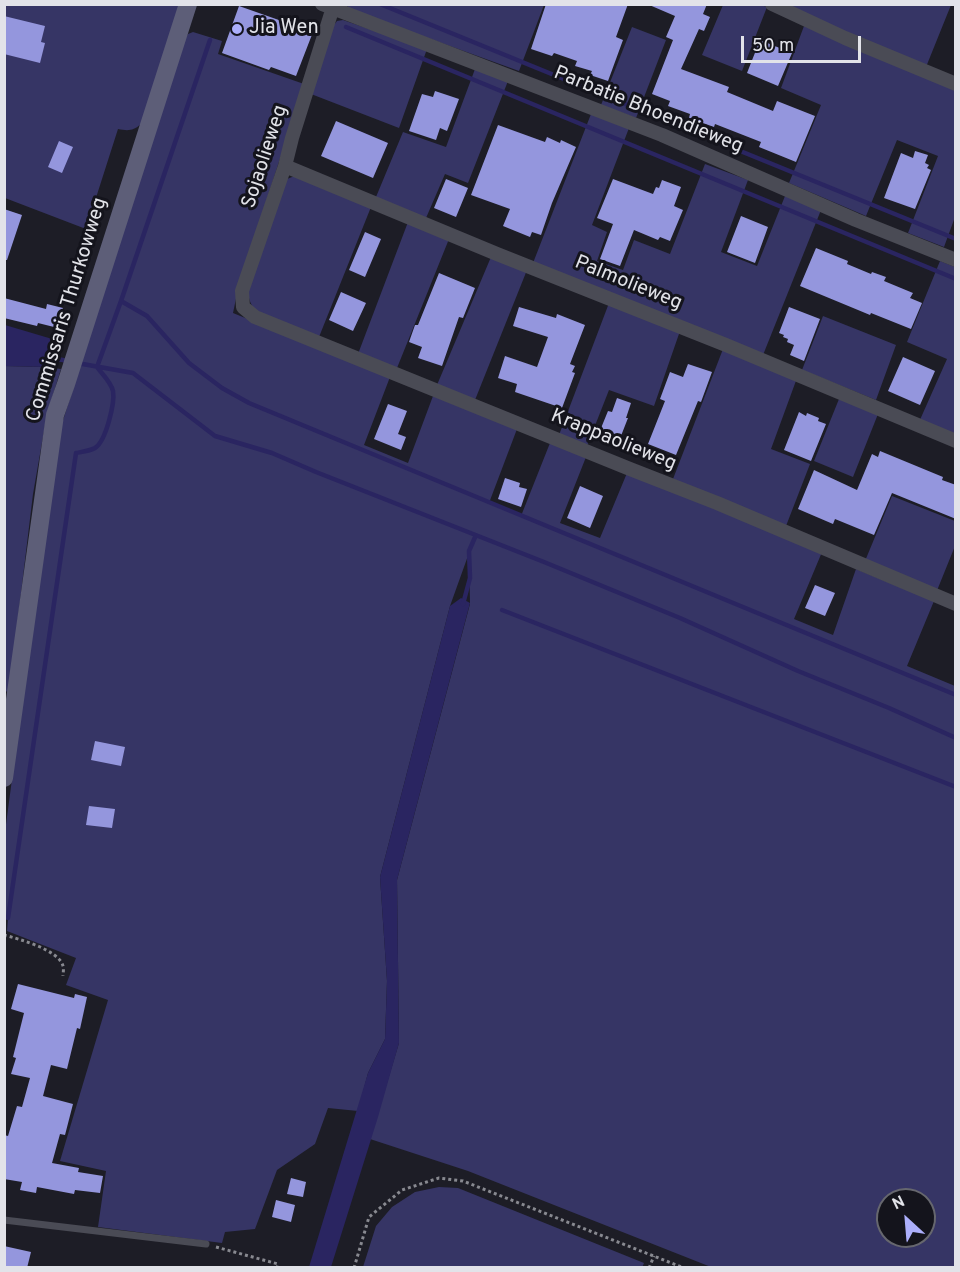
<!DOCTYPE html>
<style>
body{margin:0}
#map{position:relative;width:960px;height:1272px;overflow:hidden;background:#1d1d26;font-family:Overpass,sans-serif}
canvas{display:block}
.frame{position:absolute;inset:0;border:6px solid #e2e3e9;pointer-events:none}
.north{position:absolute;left:876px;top:1188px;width:60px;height:60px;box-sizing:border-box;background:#14141c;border:2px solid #66676e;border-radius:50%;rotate:334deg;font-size:16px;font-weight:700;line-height:24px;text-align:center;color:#e2e3e9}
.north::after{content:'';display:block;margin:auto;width:21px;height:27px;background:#acaffb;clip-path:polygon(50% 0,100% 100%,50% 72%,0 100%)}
.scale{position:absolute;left:741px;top:36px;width:120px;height:27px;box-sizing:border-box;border:3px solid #e2e3e9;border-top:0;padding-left:8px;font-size:18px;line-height:21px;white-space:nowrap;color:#e2e3e9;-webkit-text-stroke:4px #14141c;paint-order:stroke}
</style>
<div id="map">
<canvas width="960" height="1272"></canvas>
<div class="frame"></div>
<div class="north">N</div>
<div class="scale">50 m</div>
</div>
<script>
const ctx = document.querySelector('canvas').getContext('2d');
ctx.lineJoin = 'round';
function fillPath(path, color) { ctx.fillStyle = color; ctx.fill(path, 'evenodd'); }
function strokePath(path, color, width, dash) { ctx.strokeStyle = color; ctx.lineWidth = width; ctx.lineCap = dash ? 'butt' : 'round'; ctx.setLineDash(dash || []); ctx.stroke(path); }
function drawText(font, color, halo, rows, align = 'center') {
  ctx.font = font + ' Overpass,sans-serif'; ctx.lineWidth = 6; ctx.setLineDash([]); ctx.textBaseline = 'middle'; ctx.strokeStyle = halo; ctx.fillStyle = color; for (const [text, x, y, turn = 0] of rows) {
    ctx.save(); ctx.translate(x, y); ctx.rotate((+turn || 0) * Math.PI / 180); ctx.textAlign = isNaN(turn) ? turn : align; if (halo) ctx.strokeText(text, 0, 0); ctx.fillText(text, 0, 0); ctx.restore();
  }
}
fillPath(new Path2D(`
 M4,5H180L141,124C133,131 128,131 118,129L86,229L5,198Z
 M346,5H544L519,71L353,11Z
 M723,5H761L767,7L742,71L702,55Z
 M787,5H951L926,67L848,36Z
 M343,20L427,49L399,128L311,94L334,25L337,21Z
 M804,26L955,89V217L944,247L908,233L938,156L897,140L866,216L789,183L821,105L781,88Z
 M632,27L666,40L636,118L601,105Z
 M193,32L222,41L218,54L304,84L238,289L233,313L390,377L364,445L408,463L433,396L517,429L489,503L521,516L550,443L586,457L560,523L600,538L627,473L822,552L794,619L833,635L856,569L934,601L907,666L955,686V1267H711L468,1171L370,1139L399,1043L397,880L470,604L469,553L450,606L380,877L387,981L385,1039L368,1073L358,1111L328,1108L315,1144L277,1170L255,1229L225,1232L222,1243L98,1227L106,1171L60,1161L108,1000L66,985L76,958L7,931L8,919H5V832L57,439L185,39L188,34ZM888,1200H924V1236H888Z
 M475,69L508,81L468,183L445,174L426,218L376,197L403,132L446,147Z
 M591,114L629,128L592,225L607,232L597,261L623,270L634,240L670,254L705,164L748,180L721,252L757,266L785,196L821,210L763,355L533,263Z
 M292,177H299L371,207L319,337L256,311C249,303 248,296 248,286L287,179Z
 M408,222L449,239L397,368L358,354Z
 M491,257L527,270L475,400L437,385Z
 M940,261L955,267V437L919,422L947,359L907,342Z
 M609,303L680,331L654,406L609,390L587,446L559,435Z
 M823,316L896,345L876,400L802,370Z
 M723,349L797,378L771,449L810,464L786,526L673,479Z
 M4,366L45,367L61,369L47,414L33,494L9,692L4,691Z
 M839,399L878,414L853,477L814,461Z
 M892,496L955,521V546L936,593L865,561Z
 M439,1187L458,1188L644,1263L642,1268L363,1267L376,1226L392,1207L415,1192Z`), '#363565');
fillPath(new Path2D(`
 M5,325L59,341L61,346L56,352L49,355L45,367L5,366Z
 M461,598L470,603L397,880L399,1043L378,1117L331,1267H309L368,1073L385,1039L387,981L380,877L450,606Z`), '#2a2561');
strokePath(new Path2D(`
 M380,4L956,239
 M346,27L956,279
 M121,301L210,40
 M44,357L69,361
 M77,363L133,373L215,436L272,453L316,472L544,562L680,618L798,671L889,708L956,738
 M463,604L470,578L469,551L476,535
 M502,610L956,787
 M8,918L76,453C81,452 90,451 95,448C106,441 115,403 113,391C111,382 102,374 97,367L121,301L147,316L189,363L222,388L249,403L956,695`), '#2a2561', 4.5);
fillPath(new Path2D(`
 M546,4H628L616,37L623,40L608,81L590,75L592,71L575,66L577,61L554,53L552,56L531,49Z
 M647,4H707L703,14L710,17L704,31L699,29L681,69L729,87L727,92L773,111L777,101L815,116L796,162L759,147L761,142L715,124L714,127L689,118L690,114L668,106L670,101L652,94L673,40L666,37L675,16Z
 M239,6L313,32L296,76L271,67L269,70L222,53Z
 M4,16L45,26L41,42L45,43L40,63L4,54Z
 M760,40L792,53L778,86L747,73Z
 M435,91L459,99L447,131L440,128L436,140L409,131L422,94L433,97Z
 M336,121L388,143L373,178L321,156Z
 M498,125L545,142L547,137L560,143L561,140L576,147L552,203L541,235L532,232L530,237L503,226L510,209L471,195Z
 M59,141L73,147L62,173L48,167Z
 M915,151L928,155L925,163L929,165L927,168L931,170L915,209L884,198L901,153L913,158Z
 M446,179L468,188L456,217L434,208Z
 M613,179L653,194L656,187L659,188L662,180L681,187L674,206L683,210L670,241L660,237L658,240L634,230L620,266L600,259L613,224L597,218Z
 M4,209L22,215L7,260H4Z
 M741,216L768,227L755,263L727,252Z
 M365,232L381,239L365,277L349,270Z
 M816,248L848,261L847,264L871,274L872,272L886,277L884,281L913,293L910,298L922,303L911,329L871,313L870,315L858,310L800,286Z
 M439,273L475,288L463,318L459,317L442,366L418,358L422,347L409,342L415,325H418Z
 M341,292L366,303L353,331L329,320Z
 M4,298L46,309L47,304L63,308L58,328L38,323L37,326L4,318Z
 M519,307L556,318L557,314L585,325L570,364L575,366L572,372L575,373L562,408L515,392L517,384L498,378L505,356L537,367L548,337L513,326Z
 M789,307L820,319L804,361L790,355L794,345L787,342L788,339L783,337L784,335L779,333Z
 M903,357L935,371L920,405L888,391Z
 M688,364L712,372L701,402L698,401L676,455L648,444L665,401L660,399L670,372L683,377Z
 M617,398L631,403L626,418H628L619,441L599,433L608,411L612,412Z
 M388,404L407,411L398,434L406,437L401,450L374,439Z
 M799,412L806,416L807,413L819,418L818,421L826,424L811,461L784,450Z
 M880,451L943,477L942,480L956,485V519L892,493L874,535L835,519L833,524L798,509L814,470L857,490L872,454L878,457Z
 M505,478L520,483L519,487L527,489L521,507L498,499Z
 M580,486L603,496L590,528L567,518Z
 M815,585L835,593L825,616L805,608Z
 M95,741L125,747L121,766L91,760Z
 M89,806L115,809L112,828L86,825Z
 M18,984L74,998L75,994L87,997L80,1029L77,1028L67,1069L51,1065L43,1096L73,1104L65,1135L60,1134L52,1163L79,1168L78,1172L103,1176L100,1193L75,1190L74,1194L37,1187L36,1193L20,1190L22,1182L4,1179V1135L8,1136L17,1106L22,1107L30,1078L11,1074L16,1058L13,1057L24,1013L11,1009Z
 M291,1178L306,1182L303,1197L287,1194Z
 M276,1200L295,1205L291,1222L272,1217Z
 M4,1246L31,1252L27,1268H4Z`), '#9496dd');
strokePath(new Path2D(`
 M4,935C19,939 59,950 63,966C64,968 63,974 63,976
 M216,1247L278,1264L277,1268
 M354,1268L369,1217L402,1190L439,1178L463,1181L684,1268
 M649,1268L654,1256`), '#888990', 3, [3, 3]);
strokePath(new Path2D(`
 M4,1220L206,1244`), '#4a4b55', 7);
strokePath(new Path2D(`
 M322,4L662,135L856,220L956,260
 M334,4L292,138L285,166L242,291L243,307L255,317L630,469L717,503L956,604
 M772,4L845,38L956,84
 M285,166L497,254L726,345L956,441`), '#4a4b55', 14);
strokePath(new Path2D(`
 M4,778L55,415L66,384L188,4`), '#5d5e78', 18);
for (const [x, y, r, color] of [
 [237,29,6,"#acaffb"]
]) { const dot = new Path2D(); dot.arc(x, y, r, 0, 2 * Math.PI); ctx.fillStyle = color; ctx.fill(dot); strokePath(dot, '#14141c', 2); }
drawText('20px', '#e2e3e9', '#14141c', [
 ["Jia Wen",249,29]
], 'left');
drawText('20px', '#e2e3e9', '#14141c', [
 ["Parbatie Bhoendieweg",648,111,22],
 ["Sojaolieweg",266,157,-72],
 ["Palmolieweg",628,284,22],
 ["Commissaris Thurkowweg",68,310,-73],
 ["Krappaolieweg",613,441,22]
]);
</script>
